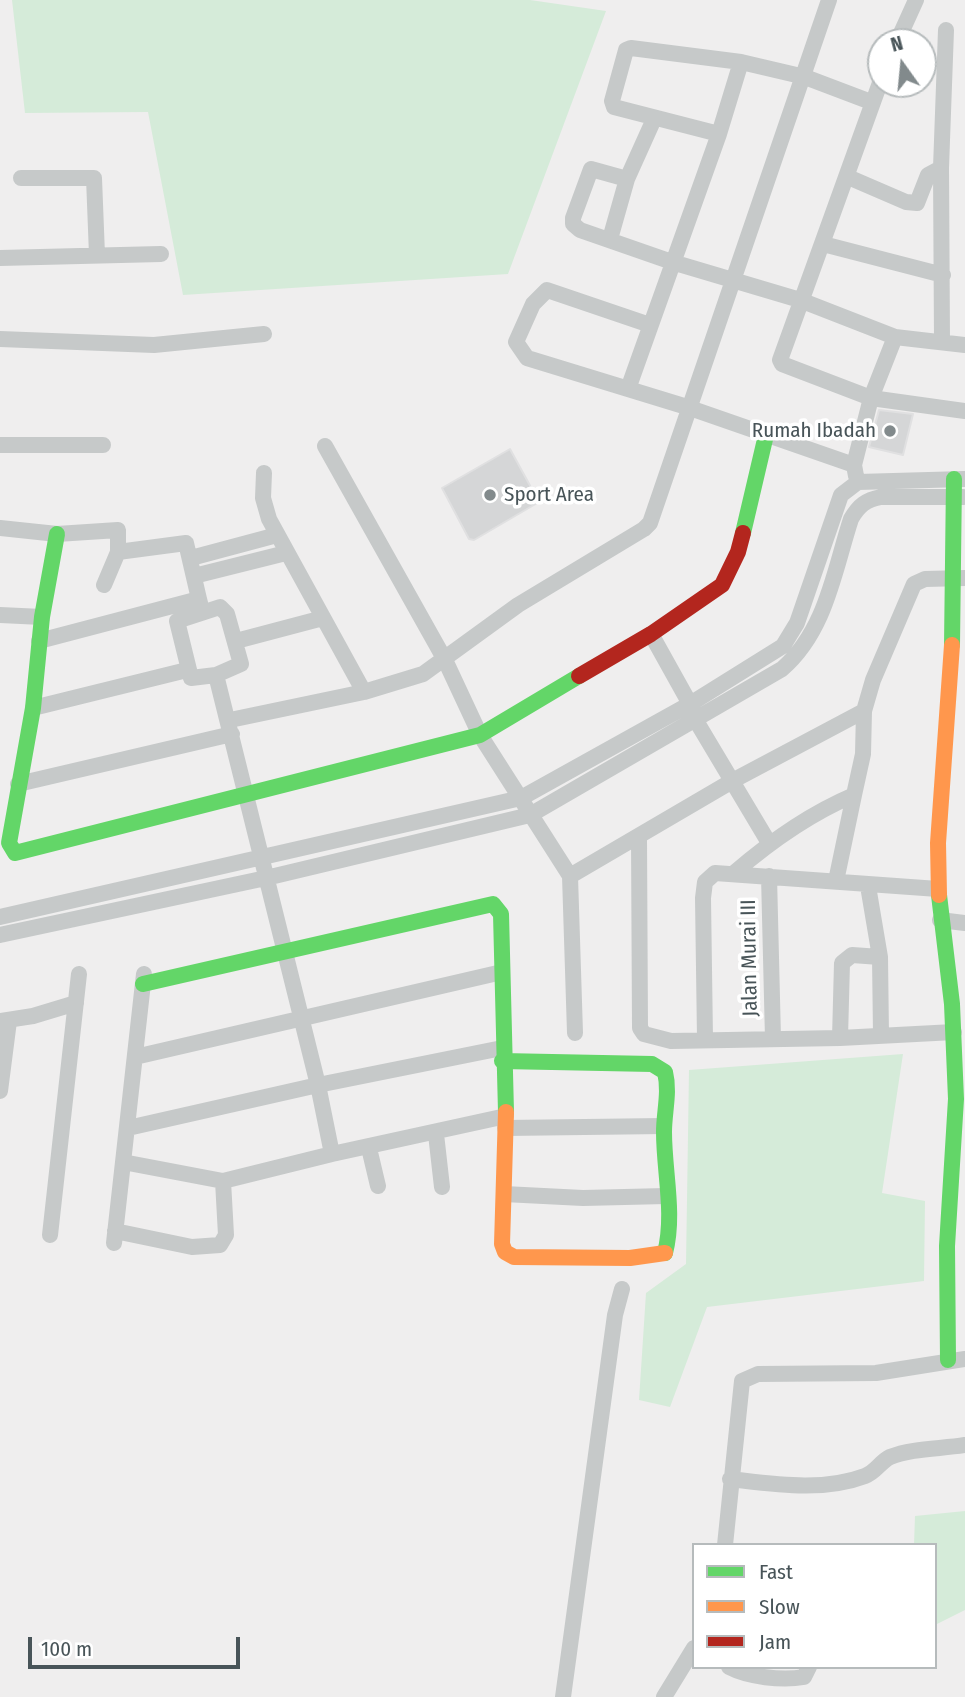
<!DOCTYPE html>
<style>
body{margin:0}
#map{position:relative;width:965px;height:1697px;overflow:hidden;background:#efeeee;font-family:"Fira Sans Condensed",sans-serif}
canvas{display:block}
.legend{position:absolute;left:692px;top:1543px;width:245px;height:126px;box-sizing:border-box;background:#fff;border:2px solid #b6bbbc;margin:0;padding:9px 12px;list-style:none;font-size:21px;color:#485458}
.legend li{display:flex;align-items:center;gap:14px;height:35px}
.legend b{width:35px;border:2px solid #b6bbbc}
.north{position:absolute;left:867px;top:28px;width:70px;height:70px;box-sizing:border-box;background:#fff;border:2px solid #b6bbbc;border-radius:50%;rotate:345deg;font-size:19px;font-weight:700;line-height:28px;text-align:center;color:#485458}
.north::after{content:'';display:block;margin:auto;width:24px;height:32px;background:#828a8c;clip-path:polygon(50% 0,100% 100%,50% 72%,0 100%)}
.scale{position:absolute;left:28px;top:1637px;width:212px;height:32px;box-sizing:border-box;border:4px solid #485458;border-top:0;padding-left:9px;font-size:21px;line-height:24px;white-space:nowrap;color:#485458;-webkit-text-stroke:5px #fff;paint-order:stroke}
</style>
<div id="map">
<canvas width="965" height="1697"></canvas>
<ul class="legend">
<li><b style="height:9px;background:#63d668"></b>Fast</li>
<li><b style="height:9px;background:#ff974d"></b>Slow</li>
<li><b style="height:9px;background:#b3261e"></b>Jam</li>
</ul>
<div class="north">N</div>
<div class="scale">100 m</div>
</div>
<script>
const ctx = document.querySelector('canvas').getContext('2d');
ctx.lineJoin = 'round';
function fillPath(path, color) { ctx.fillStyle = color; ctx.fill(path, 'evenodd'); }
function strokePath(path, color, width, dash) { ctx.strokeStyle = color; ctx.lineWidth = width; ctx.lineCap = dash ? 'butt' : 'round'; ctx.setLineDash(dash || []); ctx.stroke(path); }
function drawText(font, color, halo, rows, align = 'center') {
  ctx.font = font + ' "Fira Sans Condensed",sans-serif'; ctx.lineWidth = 7; ctx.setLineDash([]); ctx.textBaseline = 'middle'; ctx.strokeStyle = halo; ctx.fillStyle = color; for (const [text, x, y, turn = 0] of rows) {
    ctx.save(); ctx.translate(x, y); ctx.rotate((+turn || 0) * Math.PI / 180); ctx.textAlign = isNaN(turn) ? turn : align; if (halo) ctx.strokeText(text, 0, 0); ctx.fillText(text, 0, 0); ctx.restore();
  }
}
fillPath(new Path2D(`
 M12,0H530L606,11L508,274L183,295L148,112L25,113Z
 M903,1054L882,1193L925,1201L924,1281L707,1307L670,1407L639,1400L646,1293L686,1264L689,1070Z
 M965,1511V1610L935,1625V1545H914L915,1516Z`), '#d5ebd9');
const building = new Path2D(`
 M879,410L913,414L903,455L869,447Z
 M510,449L539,502L474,540L469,539L442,488Z`);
fillPath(building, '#d5d6d7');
strokePath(building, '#e0e0e1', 2);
strokePath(new Path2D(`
 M897,42L916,0
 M881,80L780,360L782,364L871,398L965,411
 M719,134L614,107L612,101L626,50L631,48L741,62L805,77L871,102
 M848,177L906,202L917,203L928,175L941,168
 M21,178H94L97,255
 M627,179L591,169L573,218V224L580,230L672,262L800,300L895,337L965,345
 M610,239L627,179L654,119
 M823,244L943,275
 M0,258L161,254
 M650,325L547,290L533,304L516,342L527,358L687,407L854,465
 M0,339L154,345L264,334
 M942,341L941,168L946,30
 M628,389L719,134L741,62
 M0,445H103
 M325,446L445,660L480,735L570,876L575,1033
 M264,473L263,498L269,519L364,692
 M856,476L854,465L871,398L895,337
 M0,528L57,534L118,530V552L104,585
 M118,552L186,543L199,599
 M191,558L277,535
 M194,576L286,553
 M220,607L227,614L241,664L216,675L191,678L177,621Z
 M0,615L42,617
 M651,634L690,704
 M39,641L199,599L202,611
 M236,641L323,618
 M216,675L318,1085L332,1154L506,1116
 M33,708L187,670
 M695,719L769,843
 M230,720L364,692L423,674L518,605L644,529L650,523L829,0
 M18,784L232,734
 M639,838L640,1028L644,1034L671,1041L840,1038L954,1032
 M734,873C771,841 809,814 854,795L863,754L864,711
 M570,876L734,780L864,711L873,680L914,584L925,579L965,578
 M769,876L773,1039
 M836,881L854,795
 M868,886L880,957L881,1035
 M0,917L521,798L690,704L783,646L797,623L841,495L858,482L964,479
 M940,920L965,923
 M0,935L266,878L530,815L782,669C826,631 834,571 851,519C859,505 866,500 881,497H963
 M0,1021L33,1016L76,1003
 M840,1038L842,963L852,955L880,957
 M705,1039L703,898L705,882L715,873L938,889
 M135,1057L502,972
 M0,1091L9,1021
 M128,1128L318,1085L502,1048
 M505,1128L664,1126
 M436,1134L442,1187
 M369,1148L378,1186
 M123,1162L223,1181L332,1154
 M504,1194L583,1198L666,1196
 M115,1231L192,1247L220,1245L226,1235L223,1181
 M50,1235L79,974
 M114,1243L144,974
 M730,1479C774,1484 823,1492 865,1476C876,1472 880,1462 890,1457C912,1448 942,1449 965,1445
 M725,1545L742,1381L758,1374L876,1373L965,1359
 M729,1667C748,1677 782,1681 804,1677L809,1667
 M563,1697L615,1315L622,1289
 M664,1697L694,1648`), '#c6c9c9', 16);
strokePath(new Path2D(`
 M743,533L766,435
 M57,534L42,617L33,708L9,843L15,853L480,735L579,676
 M952,645L954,479
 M939,895L952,1004L956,1099L947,1246L948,1360
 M143,984L493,904L501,914L506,1112
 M502,1061L652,1064L665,1072C670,1092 664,1112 664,1132C664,1172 675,1214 665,1253`), '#63d668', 16);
strokePath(new Path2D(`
 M939,895L938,843L952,645
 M506,1112L502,1244L505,1252L514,1257L630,1258L665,1253`), '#ff974d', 16);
strokePath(new Path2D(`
 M579,676L651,634L722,585L738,552L743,533`), '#b3261e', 16);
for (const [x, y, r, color] of [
 [890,431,7,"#828a8c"],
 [490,495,7,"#828a8c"]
]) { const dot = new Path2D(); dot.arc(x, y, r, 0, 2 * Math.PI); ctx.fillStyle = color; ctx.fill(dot); strokePath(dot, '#fff', 2.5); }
drawText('21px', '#485458', '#fff', [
 ["Rumah Ibadah",876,431],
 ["Sport Area",504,495,"left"]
], 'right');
drawText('21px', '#485458', '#fff', [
 ["Jalan Murai III",750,958,-91]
]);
</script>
